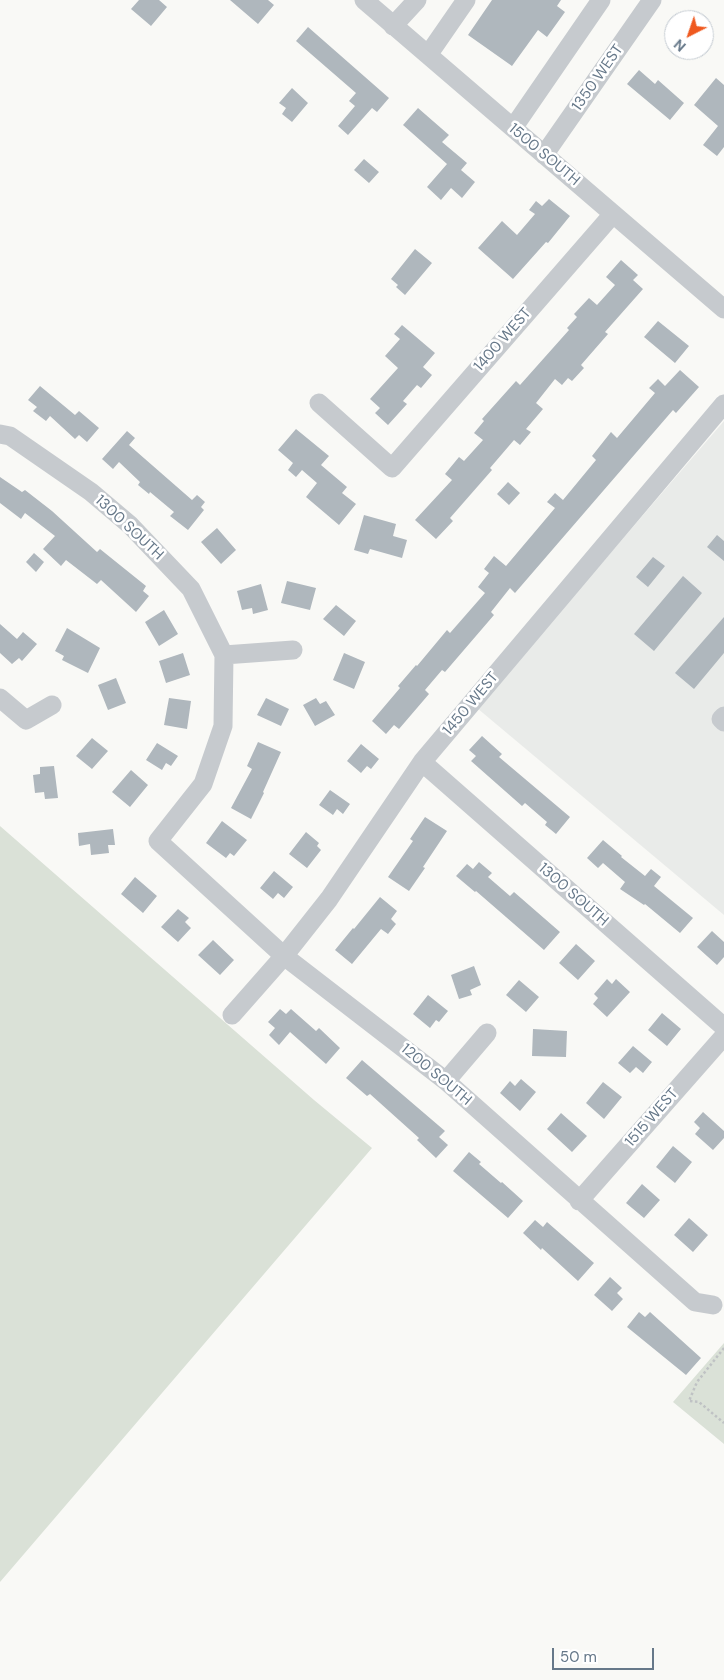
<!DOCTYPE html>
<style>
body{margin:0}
#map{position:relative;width:724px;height:1680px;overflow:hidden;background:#f9f9f6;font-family:"DM Sans",sans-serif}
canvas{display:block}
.north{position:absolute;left:664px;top:10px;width:50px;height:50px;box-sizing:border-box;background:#fff;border:1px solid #c2c9d0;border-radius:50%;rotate:221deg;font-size:14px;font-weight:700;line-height:20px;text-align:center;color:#667889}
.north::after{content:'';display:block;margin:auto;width:18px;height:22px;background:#ef591f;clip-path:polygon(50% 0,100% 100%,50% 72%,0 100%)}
.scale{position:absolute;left:552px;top:1648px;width:102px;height:22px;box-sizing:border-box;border:2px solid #667889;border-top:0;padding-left:6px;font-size:15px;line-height:18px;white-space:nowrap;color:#667889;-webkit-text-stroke:4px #fff;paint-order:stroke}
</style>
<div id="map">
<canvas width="724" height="1680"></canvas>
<div class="north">N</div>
<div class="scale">50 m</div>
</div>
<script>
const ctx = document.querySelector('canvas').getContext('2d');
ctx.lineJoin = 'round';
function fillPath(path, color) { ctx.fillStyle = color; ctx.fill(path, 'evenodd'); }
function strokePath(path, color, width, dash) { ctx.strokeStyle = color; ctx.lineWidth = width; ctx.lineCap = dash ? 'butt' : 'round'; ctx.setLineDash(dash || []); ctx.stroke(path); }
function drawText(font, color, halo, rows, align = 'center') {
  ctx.font = font + ' "DM Sans",sans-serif'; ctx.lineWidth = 5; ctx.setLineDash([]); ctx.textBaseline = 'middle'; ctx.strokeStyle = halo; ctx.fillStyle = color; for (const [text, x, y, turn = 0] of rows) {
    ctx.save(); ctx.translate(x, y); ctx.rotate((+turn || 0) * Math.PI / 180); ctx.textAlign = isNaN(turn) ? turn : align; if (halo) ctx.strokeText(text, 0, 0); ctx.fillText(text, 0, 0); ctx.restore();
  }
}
fillPath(new Path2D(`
 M724,421V915L477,708Z`), '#e9ebe9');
fillPath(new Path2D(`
 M0,826L314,1100L372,1148L0,1582Z
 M724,1343V1444L673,1402Z`), '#dae1d7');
fillPath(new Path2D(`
 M139,0H159L167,7L151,26L131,9Z
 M230,0H268L274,5L258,24Z
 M492,0H561L557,6L565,12L547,37L538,30L512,66L468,35Z
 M308,27L389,98L377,112L372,108L348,135L338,126L355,106L349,101L356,93L296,41Z
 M639,70L655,84L658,80L684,103L670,120L627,84Z
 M716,78L724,85V147L717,156L703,145L718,126L694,105Z
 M292,88L308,103L292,122L282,114L286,108L279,103Z
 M418,108L449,135L442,142L467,163L461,170L475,182L462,198L451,188L441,200L427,187L447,164L403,125Z
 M364,159L379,172L369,183L354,170Z
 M549,199L570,216L548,243L546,242L513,279L478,248L502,221L517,235L535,214L529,210L536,201L542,206Z
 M415,249L432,263L405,295L396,287L398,285L391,279Z
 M621,260L638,275L633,280L643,289L605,332L608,334L581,365L584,368L572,381L568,378L562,385L555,379L536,403L543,409L526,429L531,432L520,445L514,440L490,468L492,470L450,518L453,521L436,539L415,520L452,480L445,474L459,457L464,461L483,440L474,433L484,421L482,419L516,381L520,385L569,330L567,328L577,317L574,314L589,298L597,305L615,285L606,277Z
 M658,321L689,346L675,363L644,337Z
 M402,325L435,353L423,367L432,375L421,388L417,385L403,401L407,404L388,425L375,413L380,408L370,399L398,368L385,356L400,339L394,334Z
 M680,370L699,387L676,413L673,410L515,593L510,588L491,612L494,615L445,672L442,670L425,690L429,694L399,729L394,725L386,734L372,721L400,688L398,686L416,665L417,666L447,630L450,633L485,593L478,587L489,573L484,569L494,556L506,566L555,508L547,502L555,493L563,500L596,460L592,456L611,432L617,438L655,393L649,388L658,379L665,386Z
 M40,386L75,415L79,411L99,428L87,442L79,435L75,439L50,416L46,421L33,411L37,407L28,400Z
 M296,429L329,456L321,465L347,487L342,493L356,504L339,525L306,497L317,483L302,470L296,477L288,470L293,463L278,450Z
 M127,431L135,438L129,445L192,500L197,495L205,502L201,507L204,510L188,530L170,516L174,512L150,492L149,494L138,485L140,482L119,462L113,469L102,459Z
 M0,477L22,492L25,490L52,511L97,552L100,549L146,586L143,591L149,596L136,612L101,580L97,584L66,560L61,566L43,549L55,536L25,513L21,519L0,503Z
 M508,482L520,493L509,505L497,494Z
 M364,515L396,524L393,536L407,540L402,558L370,549L368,554L354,550Z
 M217,528L236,550L221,564L201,542Z
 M717,535L724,541V561L707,547Z
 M34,553L44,562L36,572L26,562Z
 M653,557L665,566L648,587L636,577Z
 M683,576L702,593L654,651L634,634Z
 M287,581L316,588L310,610L281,603Z
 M261,584L268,610L253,614L252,608L242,610L237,591Z
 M336,605L356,621L344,636L323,619Z
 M164,610L178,634L159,646L145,622Z
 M724,617V653L694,689L675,673Z
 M0,624L17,639L23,632L37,644L22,661L19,658L12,664L0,653Z
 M67,628L100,648L88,673L62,660L64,656L55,651Z
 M183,653L190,675L166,683L159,661Z
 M344,653L365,662L354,689L333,680Z
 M116,678L126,703L108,710L98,685Z
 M169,698L191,701L187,729L164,725Z
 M266,698L289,709L281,726L257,715Z
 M316,698L320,704L326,701L335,715L315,726L303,705Z
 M482,736L502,754L499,757L570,817L556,834L545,825L547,822L525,803L522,806L471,761L476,756L469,750Z
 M92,738L108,751L92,769L76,756Z
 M258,742L281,752L263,792L264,793L251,819L231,808L252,769L247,766Z
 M157,743L178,756L171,766L166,763L162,770L146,760Z
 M361,744L379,759L371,769L367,766L361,773L347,761Z
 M54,766L58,798L45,799L44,792L35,793L33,775L40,774V767Z
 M131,770L148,785L130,807L112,792Z
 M330,790L350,804L343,814L337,809L333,815L319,805Z
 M425,817L447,831L423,867L425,868L409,891L388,877L413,841L410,839Z
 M222,821L247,840L234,856L230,853L226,858L206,843Z
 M113,829L115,845H108L109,853L91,855L90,844L79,846L78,833Z
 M306,832L319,843L317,846L321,850L307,868L289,854Z
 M603,840L622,856L621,857L645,876L651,869L661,877L654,886L693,918L680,933L645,904L644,905L620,889L625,882L603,863L598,868L587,858Z
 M479,862L492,873L488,877L510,896L514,892L560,932L544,950L476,891L475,892L456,876L467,864L473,869Z
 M274,871L293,887L284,898L278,893L273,899L260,888Z
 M135,877L157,896L143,913L121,894Z
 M380,897L397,911L391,919L396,924L388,934L381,929L352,964L335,950L353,928L354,929Z
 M178,909L189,918L185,922L191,928L178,942L161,927Z
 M712,931L724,942V957L717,965L697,947Z
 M213,940L234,960L220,975L198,955Z
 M576,944L595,961L578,980L559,963Z
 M474,966L481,985L470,990L472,995L459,999L451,975Z
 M607,979L612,984L616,979L630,992L607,1017L593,1004L598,998L594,994Z
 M519,980L539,997L526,1012L506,995Z
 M428,995L448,1011L439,1022L436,1020L430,1028L413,1014Z
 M280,1009L286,1014L291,1009L316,1031L319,1028L340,1048L326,1064L290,1032L279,1045L269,1035L275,1028L268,1022Z
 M662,1013L681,1029L667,1046L648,1030Z
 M533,1029L567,1031L566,1057L532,1056Z
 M633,1046L652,1062L643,1073L636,1067L630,1073L618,1063Z
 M362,1060L445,1131L439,1137L448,1145L436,1158L417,1140L419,1138L370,1094L367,1096L346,1078Z
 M521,1079L536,1092L520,1111L500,1093L510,1081L515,1086Z
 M603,1082L622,1097L604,1119L586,1103Z
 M703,1112L724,1131V1138L713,1150L695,1134L700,1128L694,1122Z
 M561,1113L587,1136L572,1152L547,1129Z
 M673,1146L692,1162L675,1183L656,1167Z
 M469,1152L481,1162L479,1164L501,1183L502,1182L523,1201L508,1218L453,1171Z
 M642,1184L660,1200L644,1218L626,1203Z
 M689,1218L708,1235L693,1252L674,1235Z
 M535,1220L543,1227L547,1222L594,1263L578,1281L542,1248L541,1250L523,1233Z
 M610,1277L622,1288L617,1293L623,1299L612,1311L594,1295Z
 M639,1312L645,1317L650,1312L701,1358L686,1375L627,1327Z`), '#afb7bd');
strokePath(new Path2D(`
 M724,1348L697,1382L689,1401L699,1402L724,1423`), '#bfc2c4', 2.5, [2.5, 2.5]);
strokePath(new Path2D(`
 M364,0L724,309
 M393,26L417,0
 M428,55L466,0
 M513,128L601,0
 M544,155L652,0
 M319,403L392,468L613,214
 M0,434L10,436L91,492L130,525L191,589L224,655L223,726L203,784L158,841L284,956L446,1081L695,1302L713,1305
 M224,655L293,650
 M0,698L26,720L52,705
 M724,716L721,719L724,722
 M422,762L724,1027
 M232,1015L284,956L329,899L422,762L724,404
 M446,1081L487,1033
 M579,1201L724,1036`), '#c6cace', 19);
drawText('15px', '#667889', '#fff', [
 ["1350 WEST",598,78,-55],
 ["1500 SOUTH",544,155,40],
 ["1400 WEST",503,340,-49],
 ["1300 SOUTH",129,528,43],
 ["1450 WEST",471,704,-50],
 ["1300 SOUTH",573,895,41],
 ["1200 SOUTH",436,1075,40],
 ["1515 WEST",652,1118,-49]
]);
</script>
